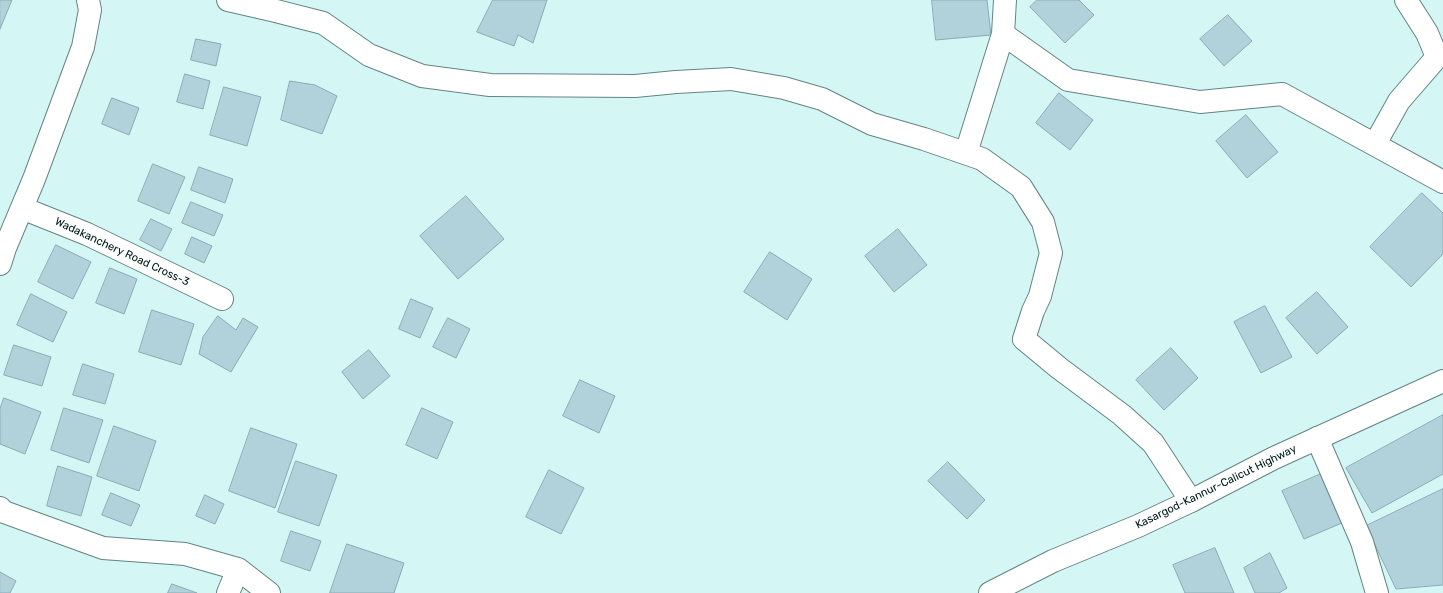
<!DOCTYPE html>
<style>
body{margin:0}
canvas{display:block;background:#d4f7f5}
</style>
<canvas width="1443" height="593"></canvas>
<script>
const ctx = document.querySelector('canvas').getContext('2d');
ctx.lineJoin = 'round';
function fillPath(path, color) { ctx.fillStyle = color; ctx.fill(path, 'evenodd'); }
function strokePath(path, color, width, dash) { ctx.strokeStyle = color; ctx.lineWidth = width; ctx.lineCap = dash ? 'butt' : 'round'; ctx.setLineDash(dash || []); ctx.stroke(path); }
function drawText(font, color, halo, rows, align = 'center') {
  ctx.font = font + ' Rubik,sans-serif'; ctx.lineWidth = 3; ctx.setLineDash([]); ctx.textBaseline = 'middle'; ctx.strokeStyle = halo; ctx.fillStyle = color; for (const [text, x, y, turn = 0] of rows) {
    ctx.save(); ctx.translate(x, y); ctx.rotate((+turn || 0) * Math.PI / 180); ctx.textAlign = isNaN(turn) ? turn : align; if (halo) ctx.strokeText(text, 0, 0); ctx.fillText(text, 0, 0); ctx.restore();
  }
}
const building = new Path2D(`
 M0,0H12L0,29Z
 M493,0H547L533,43L518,35L514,46L477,32Z
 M932,0H987L991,35L936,40Z
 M1037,0H1079L1094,15L1065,43L1030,7Z
 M1228,15L1252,41L1224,66L1200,39Z
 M196,39L221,44L216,66L191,60Z
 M185,74L210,81L203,109L177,102Z
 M290,81L315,85L337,96L322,134L281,120Z
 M224,87L261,97L247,146L210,135Z
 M1059,93L1093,120L1070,150L1036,123Z
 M112,98L139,108L129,135L102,124Z
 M1246,115L1278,152L1247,178L1216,141Z
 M153,164L185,177L169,214L138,201Z
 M199,167L233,179L225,203L191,190Z
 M1422,193L1443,213V254L1411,287L1370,247Z
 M466,196L504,239L458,279L420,236Z
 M191,202L223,215L214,236L182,223Z
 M151,219L172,229L161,251L140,240Z
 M898,229L927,265L894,292L865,256Z
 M192,237L212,246L204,263L185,254Z
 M56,245L91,262L73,299L38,282Z
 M770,252L812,279L787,320L744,292Z
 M110,268L137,279L124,314L96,303Z
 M1317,292L1348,327L1317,354L1286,318Z
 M31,294L67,312L53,342L17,325Z
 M411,299L433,308L420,338L399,329Z
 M1265,306L1292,357L1261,373L1234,322Z
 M152,310L194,324L181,365L139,352Z
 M218,316L236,330L243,318L258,327L231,372L199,354L203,337Z
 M448,318L470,329L456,358L433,347Z
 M14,345L51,357L42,386L4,375Z
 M1171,348L1198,378L1164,410L1136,380Z
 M369,350L390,376L363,399L342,372Z
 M83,364L114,374L105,404L73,395Z
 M580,380L615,396L599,433L563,416Z
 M4,398L41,412L25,454L0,444V409Z
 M64,408L103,420L89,463L51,450Z
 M422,408L453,422L437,459L406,445Z
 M1443,415V474L1372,513L1346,468Z
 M114,426L156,441L139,491L97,476Z
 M251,428L297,444L275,508L229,491Z
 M296,461L337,475L319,526L278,512Z
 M948,462L985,500L967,519L928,481Z
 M58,466L92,477L81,516L47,506Z
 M549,470L584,488L561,534L526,517Z
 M1321,474L1342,523L1304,539L1282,491Z
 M1443,489V585L1396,589L1366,526Z
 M111,493L140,505L131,526L102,515Z
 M205,495L224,504L215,524L196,516Z
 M291,531L321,541L310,571L281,561Z
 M347,544L404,563L394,593H330Z
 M1215,548L1234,593H1185L1173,565Z
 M1270,553L1287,588L1279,593H1255L1244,568Z
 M0,572L16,581L10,593H0Z
 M172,584L197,593H168Z`);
fillPath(building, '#b2d2db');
strokePath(building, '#8baab4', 1);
const minor = new Path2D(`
 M228,0L276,11L323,23L369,55L422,76L490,85L635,86L676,82L731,79L784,88L822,99L872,124L924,139L982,159L1021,187L1043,222L1051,253L1040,296L1033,311L1024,339L1059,368L1122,415L1153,443L1191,501
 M1005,0L1003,34L1068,80L1200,102L1282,94L1443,182
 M1375,144L1399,101L1437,57L1427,33L1406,0
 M966,153L1003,34
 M22,208L87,234L222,299
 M0,264L5,248L34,179L83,47L90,10L88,0
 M1317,438L1362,542L1377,593
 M0,508L4,512L103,548L185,554L238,569L269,593
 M228,593L238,569`);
const highway = new Path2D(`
 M990,593L1053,561L1138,526L1191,501L1274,458L1443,381`);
strokePath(minor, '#648483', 24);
strokePath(highway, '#648483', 24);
strokePath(minor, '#fff', 22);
strokePath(highway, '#fff', 22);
drawText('11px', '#071313', '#f7fefd', [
 ["Wadakanchery Road Cross-3",122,252,25],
 ["Kasargod-Kannur-Calicut Highway",1216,487,-26]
]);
</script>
